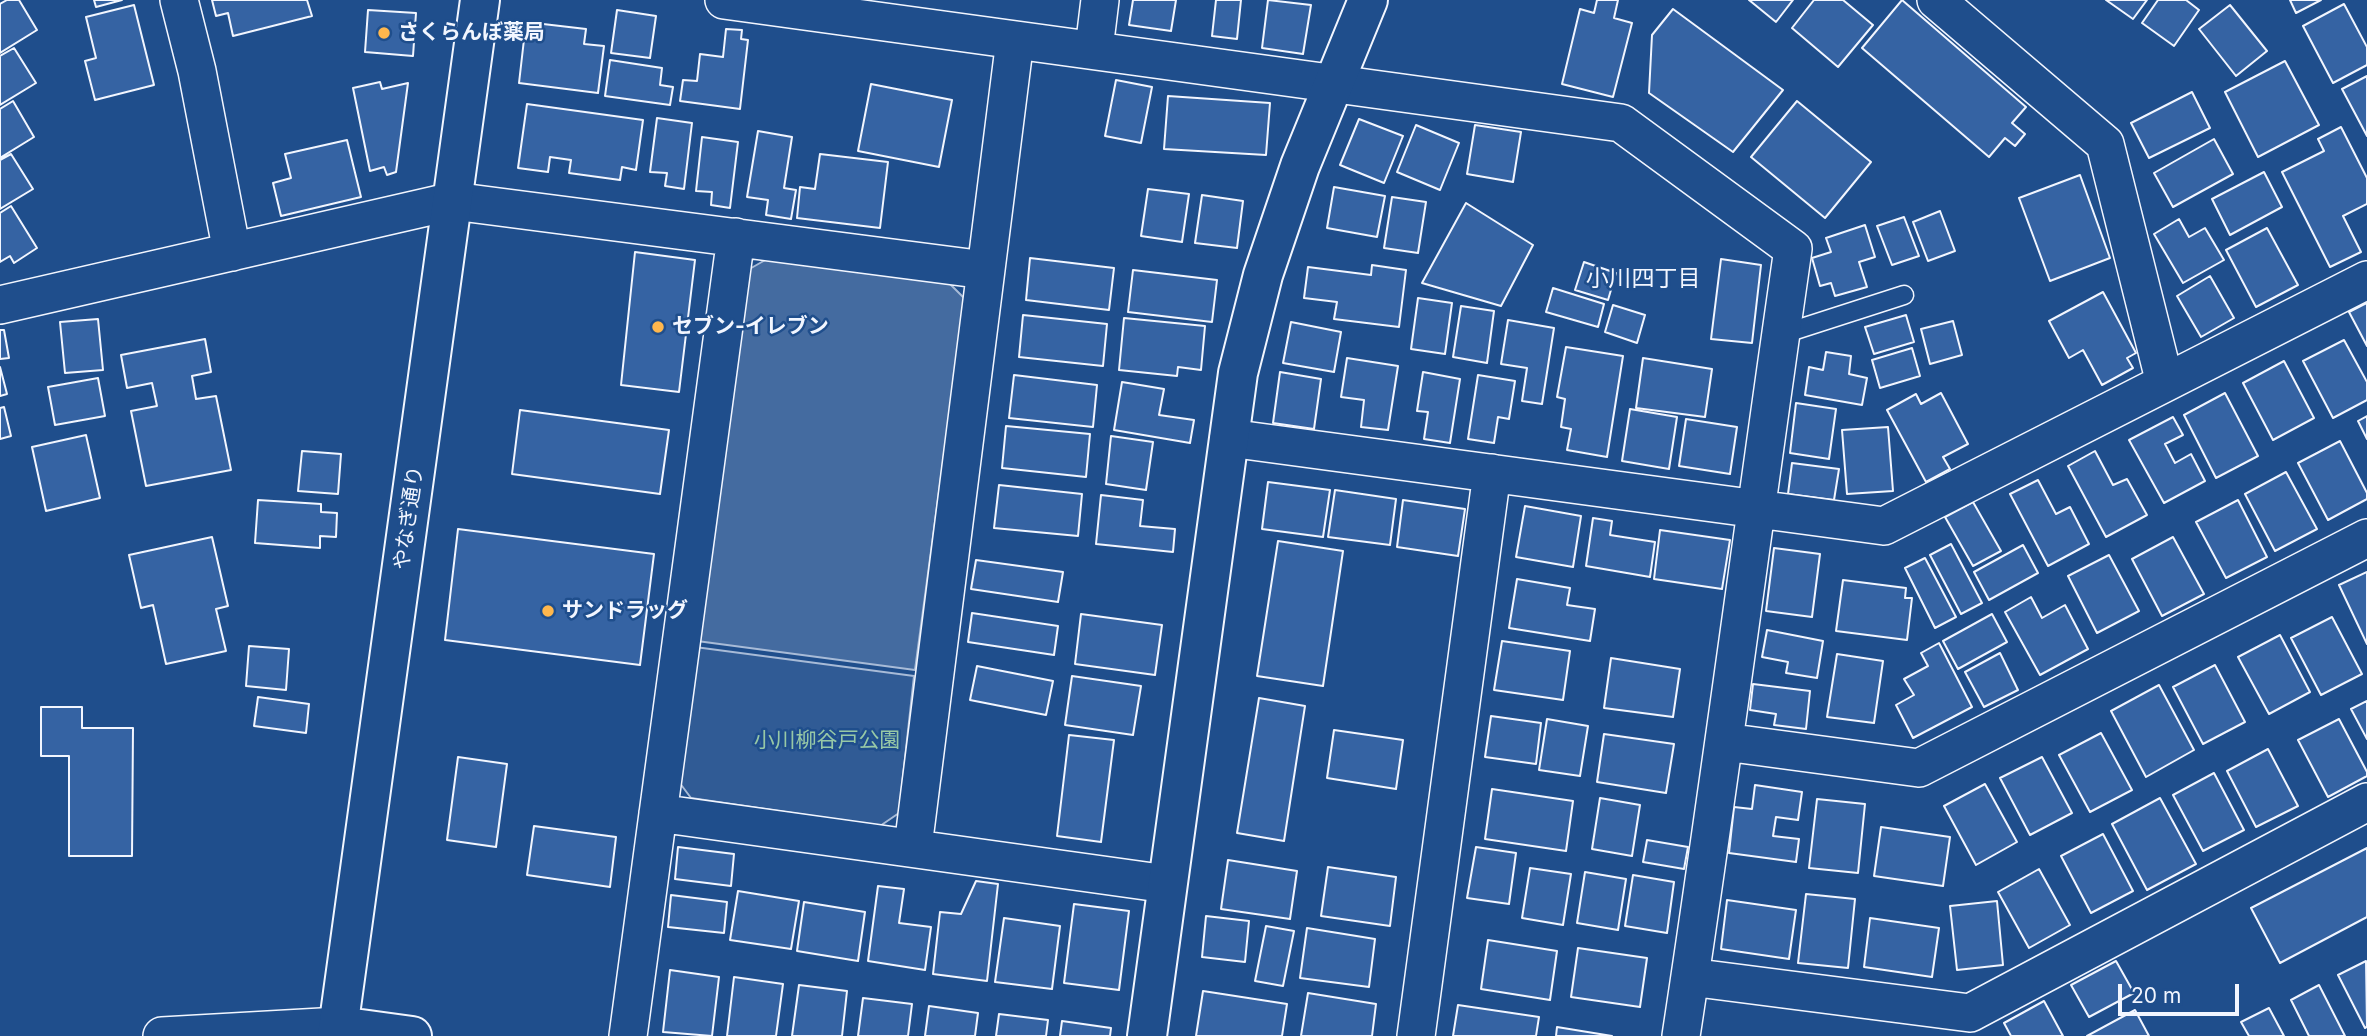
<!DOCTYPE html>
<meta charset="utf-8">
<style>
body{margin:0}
#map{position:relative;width:2367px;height:1036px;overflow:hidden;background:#1f4e8c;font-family:Inter,sans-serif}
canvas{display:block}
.scale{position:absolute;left:2118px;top:984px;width:121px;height:32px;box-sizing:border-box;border:4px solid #f2f6ff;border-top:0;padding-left:9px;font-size:21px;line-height:24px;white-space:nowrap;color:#f2f6ff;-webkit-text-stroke:5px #1f4e8c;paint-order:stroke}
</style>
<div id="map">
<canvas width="2367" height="1036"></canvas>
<div class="scale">20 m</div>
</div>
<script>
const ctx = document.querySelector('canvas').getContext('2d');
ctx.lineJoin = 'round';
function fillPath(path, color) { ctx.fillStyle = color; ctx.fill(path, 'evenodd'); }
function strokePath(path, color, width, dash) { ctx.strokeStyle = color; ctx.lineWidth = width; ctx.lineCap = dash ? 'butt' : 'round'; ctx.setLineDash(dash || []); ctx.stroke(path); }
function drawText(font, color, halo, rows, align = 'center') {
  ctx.font = font + ' Inter,"Noto Sans JP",sans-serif'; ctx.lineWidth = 5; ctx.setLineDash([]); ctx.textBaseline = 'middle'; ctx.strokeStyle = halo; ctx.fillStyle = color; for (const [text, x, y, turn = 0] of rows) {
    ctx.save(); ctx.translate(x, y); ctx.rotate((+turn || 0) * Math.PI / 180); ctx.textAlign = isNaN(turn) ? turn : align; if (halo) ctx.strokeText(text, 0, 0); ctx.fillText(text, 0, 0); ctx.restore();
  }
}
const green = new Path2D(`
 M695,647L914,676L899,813L880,826L691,798L679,782Z`);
fillPath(green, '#305b95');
strokePath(green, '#a8bbd7', 2);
const water = new Path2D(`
 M767,259L950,284L965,299L915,670L697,641L746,271Z`);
fillPath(water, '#446ba0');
strokePath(water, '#a8bbd7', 2);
const building = new Path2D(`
 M7,0H19L37,30L0,53V4Z
 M94,0H122L96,7Z
 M212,0H307L312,16L233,36L228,13L216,16Z
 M1133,0H1176L1171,31L1129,25Z
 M1216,0H1241L1237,39L1212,36Z
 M1268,0L1311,5L1303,54L1262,48Z
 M1597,0H1618L1614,18L1632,23L1613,97L1562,84L1580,9L1594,13Z
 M1749,0H1793L1776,22Z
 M1814,0H1843L1873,25L1838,67L1792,28Z
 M1902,0L2026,107L2012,123L2025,134L2015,146L2005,138L1989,157L1862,48Z
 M2106,0H2147L2133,19Z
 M2158,0H2186L2199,10L2174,46L2142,23Z
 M2290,0H2321L2296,13Z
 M2344,4L2367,47V65L2333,83L2303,26Z
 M134,5L154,85L95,100L85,61L96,58L86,17Z
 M2230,5L2267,51L2236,76L2199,29Z
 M1673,9L1783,90L1733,152L1649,93L1652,35Z
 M368,10L416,13L413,56L365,52Z
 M617,10L656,16L650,58L611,53Z
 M526,22L586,29L584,44L604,46L598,93L519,83Z
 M726,29L742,30L741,39L748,40L740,109L680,101L683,80L697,81L700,54L723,57Z
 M14,48L36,83L0,105V56Z
 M610,60L662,68L660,85L673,87L670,105L605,96Z
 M2285,61L2319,125L2258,157L2225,92Z
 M2367,76V136L2342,89Z
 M1116,80L1152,87L1141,143L1105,136Z
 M380,82L382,89L408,83L396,172L387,175L384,167L370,171L353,88Z
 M871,84L952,100L939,167L858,151Z
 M2192,92L2210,128L2149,158L2131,123Z
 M1168,96L1270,103L1266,155L1164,149Z
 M13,101L34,137L0,158V109Z
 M1797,101L1871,162L1825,218L1751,157Z
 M527,104L643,120L636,170L622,167L620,180L569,173L571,160L550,157L548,172L518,168Z
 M657,118L692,123L684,189L665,186L667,173L650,172Z
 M1359,119L1403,136L1384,183L1340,165Z
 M1416,125L1459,143L1440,190L1397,172Z
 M1475,125L1521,132L1513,182L1467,174Z
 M2341,127L2367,178V204L2343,216L2361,252L2330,267L2282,172L2324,151L2318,139Z
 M758,131L792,137L784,188L796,190L791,219L766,215L768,200L747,197Z
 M702,137L738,142L730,208L711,205L712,192L696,191Z
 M2214,139L2233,174L2173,207L2154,173Z
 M347,140L361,197L281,216L273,183L291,178L285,154Z
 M11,154L33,189L0,209V160Z
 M820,154L888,162L880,228L797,218L800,187L815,189Z
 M2264,172L2282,207L2230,235L2212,199Z
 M2080,175L2110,258L2050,281L2019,198Z
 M1334,187L1385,196L1377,237L1327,228Z
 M1148,189L1189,194L1182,242L1141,236Z
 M1202,195L1243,201L1237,248L1195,243Z
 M1392,197L1426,202L1418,253L1384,248Z
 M1466,203L1533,245L1501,306L1422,283Z
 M11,206L37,248L14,263L10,256L0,262V213Z
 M1940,211L1955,251L1928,261L1913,222Z
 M1904,217L1919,256L1892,265L1877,226Z
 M2179,219L2189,237L2205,228L2224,260L2183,283L2154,234Z
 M1865,225L1875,257L1859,262L1867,287L1835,296L1831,283L1820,286L1812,258L1831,252L1826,238Z
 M2267,228L2298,285L2256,307L2226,250Z
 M635,252L695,260L679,392L621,385Z
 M1030,258L1114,268L1109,310L1026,300Z
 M1721,259L1761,265L1752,343L1711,339Z
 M1584,262L1616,273L1608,300L1575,290Z
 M1372,265L1406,270L1399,327L1334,319L1337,302L1304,298L1308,267L1371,275Z
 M1133,270L1217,280L1212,322L1128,312Z
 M2210,276L2234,318L2201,337L2177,296Z
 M1553,288L1604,304L1598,327L1546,312Z
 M2103,292L2136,353L2127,358L2133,368L2102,385L2083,350L2069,358L2049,321Z
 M1418,298L1452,303L1445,354L1411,349Z
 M2367,303V346L2349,312Z
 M1613,305L1645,315L1637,343L1605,332Z
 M1461,306L1494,311L1487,363L1453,357Z
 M1023,315L1107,324L1103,366L1019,357Z
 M1906,315L1914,342L1874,354L1865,327Z
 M1124,318L1205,326L1201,370L1178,367L1177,376L1119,370Z
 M98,319L103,370L65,373L60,322Z
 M1508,320L1554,328L1542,404L1522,401L1527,368L1501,364Z
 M1953,321L1962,355L1930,364L1921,329Z
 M1291,322L1341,332L1334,372L1283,363Z
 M0,330H4L9,358L0,359Z
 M205,339L211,372L192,376L196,399L216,396L231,470L146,486L131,411L157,406L152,383L127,388L121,355Z
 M2344,340L2367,382V400L2333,418L2303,361Z
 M1566,347L1623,356L1607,457L1567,450L1571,429L1561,427L1565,399L1557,397Z
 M1912,348L1920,376L1880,388L1872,360Z
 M1826,352L1851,356L1849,374L1867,378L1862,405L1805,395L1809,367L1823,370Z
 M1347,358L1398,366L1388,430L1361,427L1364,400L1341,397Z
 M1643,358L1712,369L1705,417L1636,408Z
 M2284,361L2314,418L2273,440L2243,383Z
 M0,367L7,394L0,396Z
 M1280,372L1321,379L1314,429L1273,423Z
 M1423,372L1460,379L1450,443L1424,439L1428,412L1417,411Z
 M1014,375L1097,385L1093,427L1009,418Z
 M1478,375L1515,381L1509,419L1498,417L1494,443L1468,439Z
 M98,378L105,416L55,425L48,387Z
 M1122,382L1164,389L1159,415L1194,420L1190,443L1114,430Z
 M1941,393L1968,444L1943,457L1950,469L1926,482L1887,410L1916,394L1921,404Z
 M2225,393L2258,456L2216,478L2184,415Z
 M1796,403L1836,409L1829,459L1790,453Z
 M4,407L11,436L0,439V408Z
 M1630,409L1677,417L1669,469L1622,461Z
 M520,410L669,430L660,494L512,474Z
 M2367,416V439L2358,421Z
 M2173,417L2183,435L2165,444L2175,463L2191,454L2205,481L2164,503L2129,440Z
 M1686,419L1737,427L1730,474L1679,466Z
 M1006,426L1090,434L1086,477L1002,468Z
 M1888,427L1893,491L1847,494L1842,430Z
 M86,435L100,498L46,511L32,447Z
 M1111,436L1153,442L1146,490L1106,484Z
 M2340,441L2367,493V499L2328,520L2298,463Z
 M302,451L341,454L338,494L298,491Z
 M2095,451L2113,485L2127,479L2147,515L2106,537L2068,466Z
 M1792,463L1839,469L1834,500L1788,494Z
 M2286,472L2317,529L2275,551L2245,494Z
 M2038,480L2056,514L2070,507L2089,544L2048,566L2010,494Z
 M1268,482L1330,490L1323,537L1262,529Z
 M999,485L1082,494L1078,536L994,528Z
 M1335,490L1396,499L1390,545L1328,537Z
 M1101,495L1143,500L1140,526L1175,529L1173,552L1096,544Z
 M258,500L321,504V512L337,513L336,537L320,536V548L255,543Z
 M1403,500L1465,509L1458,556L1397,547Z
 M2238,500L2267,557L2226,578L2196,522Z
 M1973,502L2001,551L1973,566L1945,517Z
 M1525,506L1581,516L1573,567L1516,557Z
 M1593,518L1612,521L1610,535L1655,542L1650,577L1586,566Z
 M458,529L654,554L640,665L445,640Z
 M1660,530L1730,540L1722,589L1654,579Z
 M212,537L228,606L216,609L226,651L166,664L153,605L141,608L129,555Z
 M2173,537L2204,594L2162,616L2132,559Z
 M1278,541L1343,551L1323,686L1257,676Z
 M1951,544L1982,603L1961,614L1930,555Z
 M2023,545L2038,573L1989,600L1974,572Z
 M1774,548L1820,554L1812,617L1766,611Z
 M2109,555L2139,611L2097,633L2068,576Z
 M1925,558L1956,617L1935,628L1905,568Z
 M976,560L1063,572L1058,602L971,589Z
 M2367,572V644L2339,585Z
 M1517,579L1570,588L1567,605L1595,609L1590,641L1509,628Z
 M1843,580L1906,588L1905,598H1912L1907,640L1836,631Z
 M2031,597L2042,618L2065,605L2088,649L2040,675L2005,612Z
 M972,613L1058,626L1054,655L968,642Z
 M1081,614L1162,625L1155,675L1075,664Z
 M1992,614L2007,642L1958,669L1943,641Z
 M2332,617L2362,674L2321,695L2291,638Z
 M1767,630L1823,641L1817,678L1786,673L1788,662L1762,657Z
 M2280,635L2310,692L2269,714L2238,657Z
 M1502,641L1570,651L1563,700L1494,690Z
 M1939,643L1972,707L1913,738L1896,705L1914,695L1904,679L1928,666L1921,653Z
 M249,646L289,649L286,690L246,686Z
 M2000,653L2018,690L1984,707L1965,672Z
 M1837,654L1883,661L1874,723L1827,717Z
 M1611,658L1680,669L1673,717L1604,708Z
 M2215,665L2245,722L2203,744L2173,687Z
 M977,666L1053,681L1046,715L970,700Z
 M1072,676L1141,686L1133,735L1065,725Z
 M1753,684L1810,691L1806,729L1774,725L1776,714L1750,710Z
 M2159,685L2194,750L2146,777L2111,711Z
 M258,697L309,704L306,733L254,726Z
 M1259,698L1305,706L1284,841L1237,833Z
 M2367,701V739L2351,709Z
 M41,707H82V728H133L132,856H69V756H41Z
 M1491,716L1541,723L1536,764L1485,757Z
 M1547,719L1588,726L1580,776L1539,770Z
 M2339,719L2367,772V776L2328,797L2298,740Z
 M1334,730L1403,740L1396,789L1327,778Z
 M2101,733L2132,790L2090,812L2059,755Z
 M1604,734L1674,744L1666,793L1597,782Z
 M1069,735L1114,740L1101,842L1057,836Z
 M2268,749L2298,806L2256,827L2227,771Z
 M458,757L507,764L496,847L447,840Z
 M2042,757L2072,813L2030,835L2000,778Z
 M2214,773L2244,830L2203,851L2173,795Z
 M1985,784L2017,842L1976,865L1944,806Z
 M1755,785L1802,792L1798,820L1776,817L1773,836L1799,839L1796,862L1729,853L1734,807L1752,809Z
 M1492,789L1573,801L1566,851L1485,839Z
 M1600,798L1640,805L1632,856L1592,849Z
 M2160,798L2196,864L2147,890L2112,824Z
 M1817,799L1865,804L1858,873L1809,868Z
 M534,826L616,837L610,887L527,875Z
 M1881,827L1950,837L1943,886L1874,876Z
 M2103,834L2133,891L2091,913L2061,856Z
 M1647,840L1688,847L1684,869L1643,862Z
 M678,847L734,854L731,886L675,879Z
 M1476,847L1516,853L1509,904L1467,898Z
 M2367,848V917L2280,963L2251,908Z
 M1228,860L1297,871L1290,919L1221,909Z
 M1328,867L1396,877L1390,926L1321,916Z
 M1530,868L1571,874L1563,925L1522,918Z
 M2039,869L2070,925L2029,948L1998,892Z
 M1585,872L1626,879L1618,930L1577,923Z
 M1633,875L1674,882L1667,933L1625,926Z
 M976,881L998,884L987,981L933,974L940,912L961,914Z
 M878,886L904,889L899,923L931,927L925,970L868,961Z
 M738,891L799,901L791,949L730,940Z
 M1806,894L1855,899L1848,968L1798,963Z
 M671,895L727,902L724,933L668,927Z
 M1727,900L1796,910L1789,959L1721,949Z
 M1997,901L2003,965L1957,970L1950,906Z
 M804,902L865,912L858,961L797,951Z
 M1074,904L1129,911L1119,990L1064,983Z
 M1206,916L1249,921L1245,962L1202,957Z
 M1004,918L1060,926L1052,989L995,982Z
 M1870,918L1939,928L1932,977L1864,967Z
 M1266,926L1294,931L1283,986L1255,981Z
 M1307,928L1375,939L1369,987L1300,978Z
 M1488,940L1557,951L1550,1000L1481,989Z
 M1578,948L1647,958L1640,1007L1571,997Z
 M2116,961L2134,993L2089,1017L2071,985Z
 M2366,961L2367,1027L2365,1028L2338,975Z
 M670,970L719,977L712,1036L663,1032Z
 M734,977L783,984L776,1036H727Z
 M799,985L847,991L842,1036H792Z
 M2319,985L2345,1036H2309L2291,1000Z
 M1203,991L1287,1004L1282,1036H1196Z
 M1308,993L1376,1004L1372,1036H1301Z
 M863,998L912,1004L908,1036H858Z
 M2044,1001L2063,1036H2011L2004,1023Z
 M1458,1005L1539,1017L1536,1036H1453Z
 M929,1006L978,1013L975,1036H925Z
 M2269,1008L2284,1036H2249L2241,1022Z
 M2135,1010L2149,1036H2087Z
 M999,1014L1048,1020L1046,1036H996Z
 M1062,1021L1111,1028L1110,1036H1060Z
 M1557,1027L1612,1036H1556Z`);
fillPath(building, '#3563a3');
strokePath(building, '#f2f6ff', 2);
const service = new Path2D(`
 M1780,335L1904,295`);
const minor = new Path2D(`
 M179,0L197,71L232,252
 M724,0L1621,123L1793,249C1755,511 1721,774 1681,1036
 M1936,0L2105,144L2165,383
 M1094,49L1100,0
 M0,305L453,201L985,270
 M1229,438L1884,526L2367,280
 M1725,742L1919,768L2367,538
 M658,813L1167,884
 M913,847L1015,40
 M1690,977L1970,1013L2367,802
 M162,1036L339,1026
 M628,1036L736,237
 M1416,1036L1492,473`);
const tertiary = new Path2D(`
 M339,1026L412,1036
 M337,1036L480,0
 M1147,1036L1238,373L1263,275L1300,166L1368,0`);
strokePath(service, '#f2f6ff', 21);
strokePath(minor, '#f2f6ff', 40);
strokePath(tertiary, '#f2f6ff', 42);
strokePath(service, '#1f4e8c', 18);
strokePath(minor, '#1f4e8c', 37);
strokePath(tertiary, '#1f4e8c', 38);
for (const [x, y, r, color] of [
 [384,33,7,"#ffb74d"],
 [658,327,7,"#ffb74d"],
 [548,611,7,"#ffb74d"]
]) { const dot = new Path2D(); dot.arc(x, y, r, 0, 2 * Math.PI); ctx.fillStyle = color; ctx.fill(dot); strokePath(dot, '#1f4e8c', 2.5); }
drawText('bold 21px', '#f2f6ff', '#1f4e8c', [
 ["さくらんぼ薬局",398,33],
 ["セブン-イレブン",672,327],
 ["サンドラッグ",562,611]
], 'left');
drawText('21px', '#f2f6ff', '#1f4e8c', [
 ["やなぎ通り",409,518,-82]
]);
drawText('21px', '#97c8a6', '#1f4e8c', [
 ["小川柳谷戸公園",827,741]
]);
drawText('23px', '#f2f6ff', '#1f4e8c', [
 ["小川四丁目",1643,279]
]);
</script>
